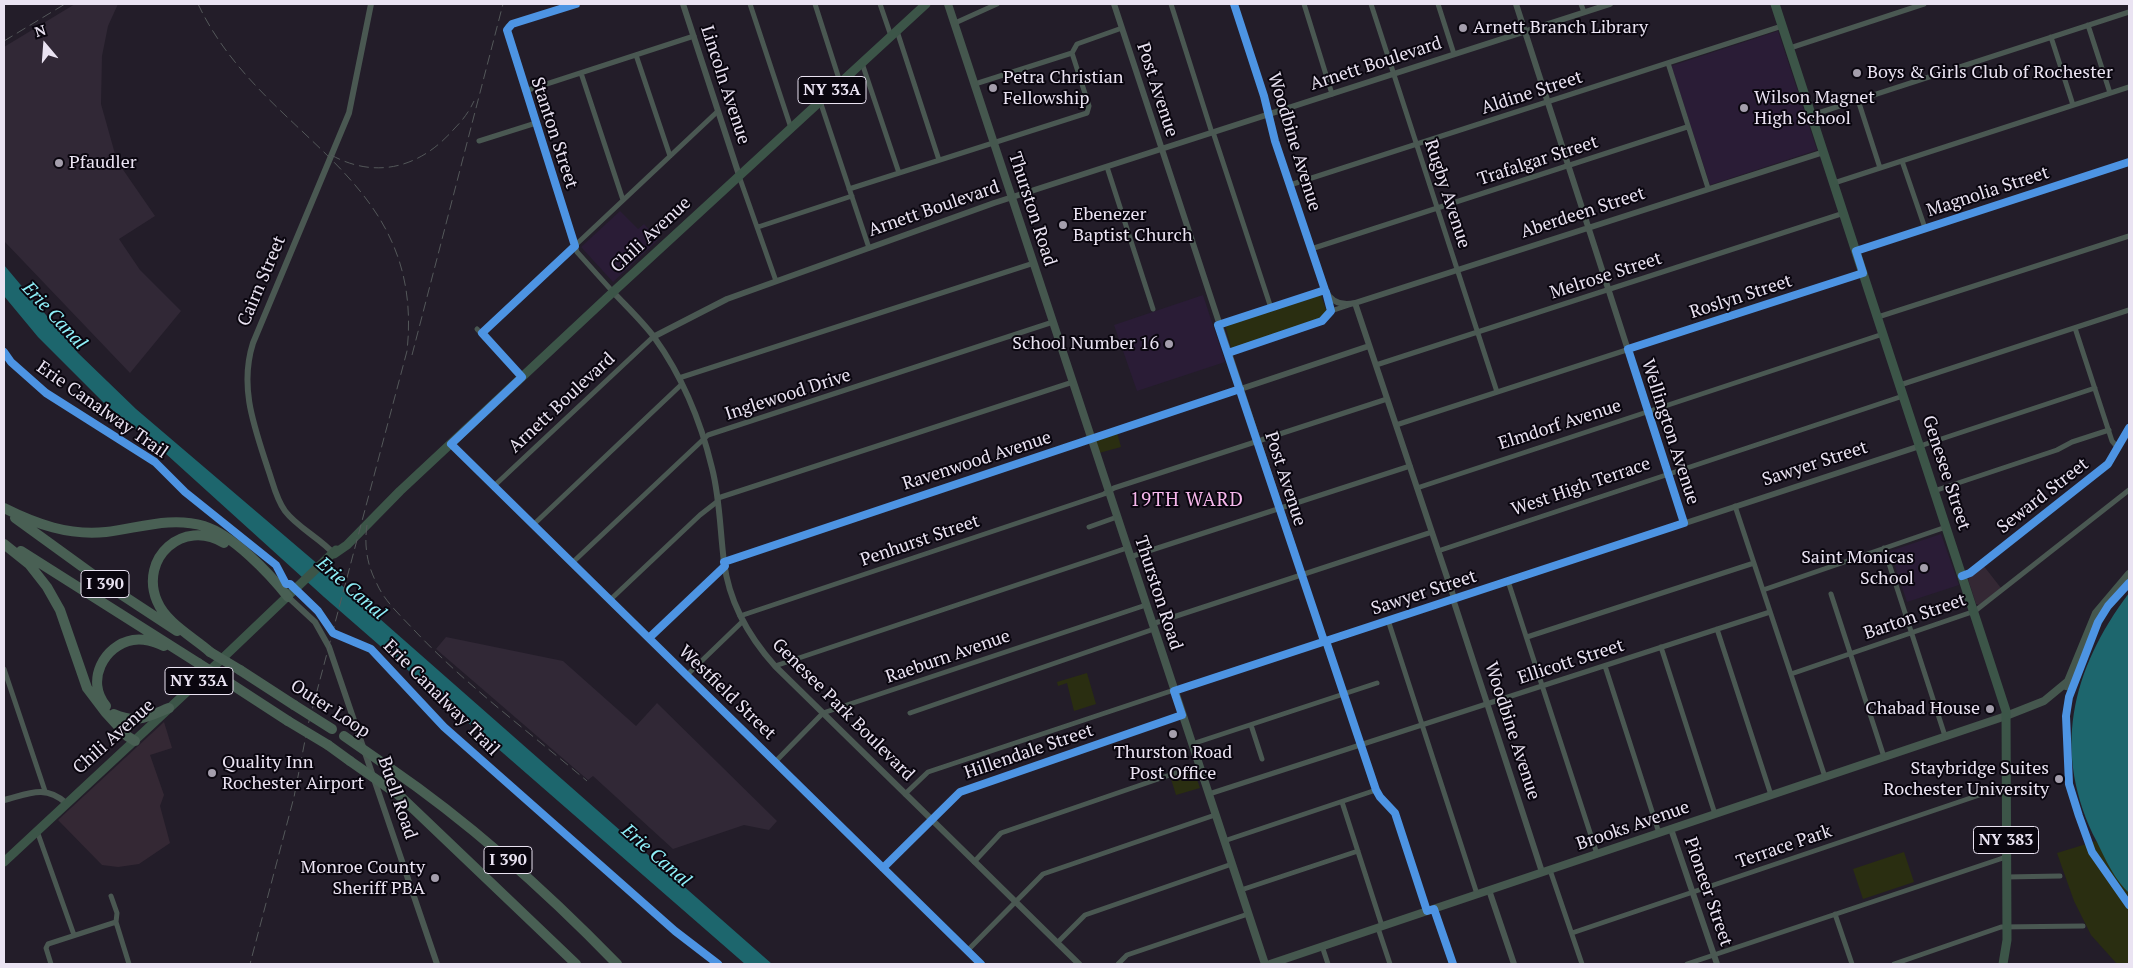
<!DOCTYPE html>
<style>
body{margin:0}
#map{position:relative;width:2133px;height:968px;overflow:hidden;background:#231d29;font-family:"PT Serif",serif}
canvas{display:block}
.frame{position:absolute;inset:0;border:5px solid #eae3f2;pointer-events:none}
.north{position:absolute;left:20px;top:20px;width:50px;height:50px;-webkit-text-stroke:4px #0a060f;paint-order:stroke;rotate:342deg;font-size:14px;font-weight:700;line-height:20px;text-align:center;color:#eae3f2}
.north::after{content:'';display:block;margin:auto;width:18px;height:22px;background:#eae3f2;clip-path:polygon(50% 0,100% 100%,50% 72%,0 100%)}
</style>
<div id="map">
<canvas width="2133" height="968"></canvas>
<div class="frame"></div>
<div class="north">N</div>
</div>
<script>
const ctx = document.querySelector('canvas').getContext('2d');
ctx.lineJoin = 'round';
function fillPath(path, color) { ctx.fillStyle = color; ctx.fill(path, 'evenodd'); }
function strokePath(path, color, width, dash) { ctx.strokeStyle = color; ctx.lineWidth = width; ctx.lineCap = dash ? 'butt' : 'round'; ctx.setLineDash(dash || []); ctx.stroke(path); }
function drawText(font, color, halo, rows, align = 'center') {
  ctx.font = font + ' "PT Serif",serif'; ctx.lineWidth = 4; ctx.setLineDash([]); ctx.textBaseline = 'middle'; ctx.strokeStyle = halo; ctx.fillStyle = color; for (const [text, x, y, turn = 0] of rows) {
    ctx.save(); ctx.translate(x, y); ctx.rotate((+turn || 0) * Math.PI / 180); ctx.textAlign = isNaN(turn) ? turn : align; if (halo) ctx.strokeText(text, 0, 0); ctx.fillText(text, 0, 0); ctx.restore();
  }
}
fillPath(new Path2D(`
 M1983,565L2001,588L1979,605L1976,604L1968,579Z
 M164,722L172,748L150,755L164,795L160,806L170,843L139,864L118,867L102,865L58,820Z`), '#342834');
fillPath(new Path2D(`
 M75,4H118L108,26L102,56L101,104L117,161L155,216L119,239L140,270L181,311L130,373L4,241V47Z
 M446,637L563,661L636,726L657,703L777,821L769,830L744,825L673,849L593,776L588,780L436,649Z`), '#312836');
fillPath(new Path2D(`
 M1778,31L1817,150L1710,185L1671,66Z
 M620,211L638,229L644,224L658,240L613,282L581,247Z
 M1203,295L1225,362L1137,391L1114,325Z
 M1941,534L1959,585L1907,602L1890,551Z`), '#2a1c36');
fillPath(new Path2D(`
 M1320,293L1327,312L1319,320L1233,349L1231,347L1225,325Z
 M1117,432L1121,447L1099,453L1096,441Z
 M1087,673L1096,704L1074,711L1067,683L1058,686L1057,682Z
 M1194,771L1200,788L1176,795L1171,779Z
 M2096,841L2129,893V964H2117L2091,935L2074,901L2057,853Z
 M1904,852L1914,882L1863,899L1853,869Z`), '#2a2e11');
fillPath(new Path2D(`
 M4,265L78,353L136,409L313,560L772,964H745L324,597L165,453L104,403L38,337L4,296Z
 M2129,593V893C2115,880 2105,859 2097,842C2051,753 2071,670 2129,593Z`), '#1d666d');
strokePath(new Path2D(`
 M576,4L512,24L508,26L507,32L577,252L613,292
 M750,4L791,128
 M815,4L840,82
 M880,4L891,36
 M1171,4L1212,133
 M1304,4L1332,94
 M1371,4L1497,392
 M1438,4L1454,54
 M1581,4L1584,12
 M955,23L997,4
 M2088,25L2110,93
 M897,31L939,160
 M2051,37L2073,105
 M1790,48L1924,4
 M636,55L670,156
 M862,63L899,173
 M1668,63L1708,188
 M581,73L623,200
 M975,84L1072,53L1077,44L1122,28
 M525,91L694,36
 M1858,100L1880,168
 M820,101L869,248
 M1812,115L2129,12
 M1213,132L1271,308
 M479,141L536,123
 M1902,161L1925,228
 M1107,167L1153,309
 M739,176L776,281
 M1834,183L2129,87
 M1290,185L1782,26
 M849,189L1087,113L1089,106L1072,53
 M758,227L852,196
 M1311,249L1687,127
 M1856,251L2129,162
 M1327,295L1331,311
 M1878,317L2129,236
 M1218,325L1325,290
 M2075,328L2112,441L2118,448
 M477,329L522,377
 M482,333L718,111
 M1228,353L1320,322L1331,311L1349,305
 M1376,365L1844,213
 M679,378L1034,263
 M1900,385L2129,310
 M1396,425L1863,273
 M451,444L981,964
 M1920,446L2095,388
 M494,486L653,337
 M1417,488L1883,334
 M1934,491L2057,450L2072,442L2109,430
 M718,498L1073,382
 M1735,506L1825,777
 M533,525L682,384
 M1089,527L1117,517
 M1884,548L1945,736
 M1438,551L1903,396
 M1130,557L1410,466
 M572,563L708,435L1053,322
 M1508,581L1597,854
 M1763,590L1946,527
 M1831,594L1884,757
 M610,600L700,515L718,501
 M740,616L1104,494L1114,488L1387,399
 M1388,620L1477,894
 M1152,624L1432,532
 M1717,629L1771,795
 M1527,637L1754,563
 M649,638L725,566
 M1661,647L1715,814
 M775,666L1127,548
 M1605,666L1659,833
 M4,669L45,791
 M1791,674L1975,611L2129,490
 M687,675L743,621
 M910,713L1154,629
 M1251,725L1262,759
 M1192,744L1377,683
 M775,762L823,713L1146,605
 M905,794L928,772L1174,690
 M1209,794L1770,612
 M1342,802L1382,926
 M37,831L74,935
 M1224,841L1376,790
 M974,862L1001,833L1199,765
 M883,868L960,792L1182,715
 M1550,870L1582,964
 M2006,877L2060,876
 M1241,890L1358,851
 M111,896L117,913L116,922L129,964
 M1434,909L1453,964
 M1835,914L1852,964
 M1378,928L1390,964
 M1572,933L2006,786
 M1057,943L1085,915L1232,864
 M1322,946L1328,964
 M967,951L1043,874L1215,815
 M51,964L46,948L48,944L116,922
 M1118,964L1127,955L1248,914
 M1687,964L2006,857
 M1894,964L2001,927L2083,926`), '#4a5852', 5);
strokePath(new Path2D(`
 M683,4L739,175
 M1114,4L1324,641
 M1234,4L1264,96L1275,141L1325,290C1331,302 1342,306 1355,303L1824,152
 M1516,4L1684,523
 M613,292C627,307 642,321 654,337C682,376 701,422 712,468C720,499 720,531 724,562C729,602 749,637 775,666L1079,964
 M1355,303L1454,598
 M653,337L727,299L994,203L1610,4
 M334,554C320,538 298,528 285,511C276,499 273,483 268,469C254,426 239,387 253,343L349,113L371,4
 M724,562L1369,346
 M1962,576L1970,573L2108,464L2129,428
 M288,597L315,622L329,647L437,964
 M1453,599L1542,872
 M1326,641L1376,790L1380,797L1395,813L1427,911
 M1174,691L1920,446
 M4,800C28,794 45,784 66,803
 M1671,829L1717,964
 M1489,890L1514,964`), '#4a5852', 6);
strokePath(new Path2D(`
 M948,4L1265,964
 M2066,686L2096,613L2129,574
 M1270,964L2006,716L2044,701L2067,682`), '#45574e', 8);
strokePath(new Path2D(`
 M1775,4L2006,711L2007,940L2003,964
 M334,554L347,545L400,491L613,292L926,4
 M4,862L205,675L336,550`), '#3c5548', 9);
strokePath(new Path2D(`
 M4,508C36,524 69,536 106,532C139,528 171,516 204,526C233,535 270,574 288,597
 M15,518L113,589L177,631
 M4,544L29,564L47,587L60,610L87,688L106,713L127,736L135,741
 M21,551L198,663
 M210,652C193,637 166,623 157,601C139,558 183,518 224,543
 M240,670L294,705
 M228,682L288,721
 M106,706C85,681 104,645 133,640C144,638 154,642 164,646
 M114,714C137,724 147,717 169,708
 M328,745L350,761
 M390,768C473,825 547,892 617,964
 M400,796L576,964`), '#496054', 10);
strokePath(new Path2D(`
 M198,4C263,141 426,173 407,351L308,725L294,797L250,964
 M4,41L65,4
 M331,155C377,180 421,167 454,129C462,121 469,112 474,101
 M412,355L503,4
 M367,525C364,546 367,565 377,584C385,602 402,617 415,631C467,686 529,732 587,781`), '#54585a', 1, [10, 5]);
strokePath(new Path2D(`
 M210,652L240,670
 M198,663L228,682
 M294,705L332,729
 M288,721L328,745
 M344,736L390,768
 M350,761L400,796`), '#496054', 10);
strokePath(new Path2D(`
 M576,4L512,24L507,30L575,246L482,333L522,377L451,444L981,964
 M1234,4L1264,96L1275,141L1325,290L1218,325L1324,641
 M4,352L11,362L46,393L155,462L185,492L276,565L286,584H290L318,611L333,633L371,649L444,727L675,931L718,964
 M1228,353L1322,321L1331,311L1326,292
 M1962,576L1970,573L2108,464L2129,428
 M2129,583L2108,606L2098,622L2069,697L2066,716L2069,784L2079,816L2092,852L2129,905
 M649,638L725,566L724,562L1240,389
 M1326,641L1376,790L1380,797L1395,813L1427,911L1434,909L1453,964
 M883,868L960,792L1182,715L1174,691L1684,523L1628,349L1863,273L1856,251L2129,162`), '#4d94e3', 8);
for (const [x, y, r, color] of [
 [1463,28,5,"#a49eac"],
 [1857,73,5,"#a49eac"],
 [993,88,5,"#a49eac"],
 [1744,108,5,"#a49eac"],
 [59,163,5,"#a49eac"],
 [1063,225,5,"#a49eac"],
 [1169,344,5,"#a49eac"],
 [1924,568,5,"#a49eac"],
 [1990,709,5,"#a49eac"],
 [1173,734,5,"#a49eac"],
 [212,773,5,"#a49eac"],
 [2059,779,5,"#a49eac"],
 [435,878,5,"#a49eac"]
]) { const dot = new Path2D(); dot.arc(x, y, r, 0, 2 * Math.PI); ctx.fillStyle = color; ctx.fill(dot); strokePath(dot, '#0a060f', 2); }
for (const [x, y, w] of [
 [832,90,68],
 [105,584,48],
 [199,681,68],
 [2006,840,65],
 [508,860,48]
]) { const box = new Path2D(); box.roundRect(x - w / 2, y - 13.5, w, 27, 4); ctx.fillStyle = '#0a060f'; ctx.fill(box); strokePath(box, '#eae3f2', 1); }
drawText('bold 16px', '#eae3f2', null, [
 ["NY 33A",832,90],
 ["I 390",105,584],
 ["NY 33A",199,681],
 ["NY 383",2006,840],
 ["I 390",508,860]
]);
drawText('18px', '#eae3f2', '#0a060f', [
 ["Arnett Branch Library",1473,28],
 ["Boys & Girls Club of Rochester",1867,73],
 ["Petra Christian",1003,78],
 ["Fellowship",1003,99],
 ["Wilson Magnet",1754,98],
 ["High School",1754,119],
 ["Pfaudler",69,163],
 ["Ebenezer",1073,215],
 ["Baptist Church",1073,236],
 ["School Number 16",1159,344,"right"],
 ["Saint Monicas",1914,558,"right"],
 ["School",1914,579,"right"],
 ["Chabad House",1980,709,"right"],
 ["Thurston Road",1173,753,"center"],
 ["Post Office",1173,774,"center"],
 ["Quality Inn",222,763],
 ["Rochester Airport",222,784],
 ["Staybridge Suites",2049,769,"right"],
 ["Rochester University",2049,790,"right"],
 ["Monroe County",425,868,"right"],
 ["Sheriff PBA",425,889,"right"]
], 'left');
drawText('18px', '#eae3f2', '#0a060f', [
 ["Arnett Boulevard",1376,64,-18],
 ["Lincoln Avenue",725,85,72],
 ["Post Avenue",1157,90,72],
 ["Aldine Street",1532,93,-18],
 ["Stanton Street",554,133,72],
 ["Woodbine Avenue",1294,142,73],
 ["Trafalgar Street",1538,161,-18],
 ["Magnolia Street",1988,192,-18],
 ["Rugby Avenue",1447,194,72],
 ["Arnett Boulevard",934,209,-19],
 ["Thurston Road",1032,209,72],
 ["Aberdeen Street",1583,213,-18],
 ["Chili Avenue",651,235,-43],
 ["Melrose Street",1606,276,-18],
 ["Cairn Street",262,281,-67],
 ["Roslyn Street",1741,297,-18],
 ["Inglewood Drive",788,395,-18],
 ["Arnett Boulevard",562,403,-43],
 ["Erie Canalway Trail",102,410,35],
 ["Elmdorf Avenue",1560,425,-18],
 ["Wellington Avenue",1670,432,72],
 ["Ravenwood Avenue",977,461,-18],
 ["Sawyer Street",1815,464,-18],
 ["Genesee Street",1946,473,72],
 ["Post Avenue",1285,479,72],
 ["West High Terrace",1581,487,-19],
 ["Seward Street",2043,496,-38],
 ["Penhurst Street",920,541,-19],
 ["Thurston Road",1158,593,72],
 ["Sawyer Street",1424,593,-18],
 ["Barton Street",1915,617,-19],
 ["Raeburn Avenue",948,657,-19],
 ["Ellicott Street",1571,662,-18],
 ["Westfield Street",727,693,44],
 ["Erie Canalway Trail",441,698,45],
 ["Outer Loop",330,709,33],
 ["Genesee Park Boulevard",843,710,45],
 ["Woodbine Avenue",1512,731,72],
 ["Chili Avenue",114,737,-42],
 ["Hillendale Street",1029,752,-19],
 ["Buell Road",397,798,71],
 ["Brooks Avenue",1633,826,-19],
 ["Terrace Park",1784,847,-19],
 ["Pioneer Street",1708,892,71]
]);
drawText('italic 19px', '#8ff0f9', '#0a060f', [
 ["Erie Canal",54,316,47],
 ["Erie Canal",351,589,41],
 ["Erie Canal",656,856,41]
]);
ctx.letterSpacing = '1px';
drawText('19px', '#f7b7ec', '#0a060f', [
 ["19TH WARD",1187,501]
]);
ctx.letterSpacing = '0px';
</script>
